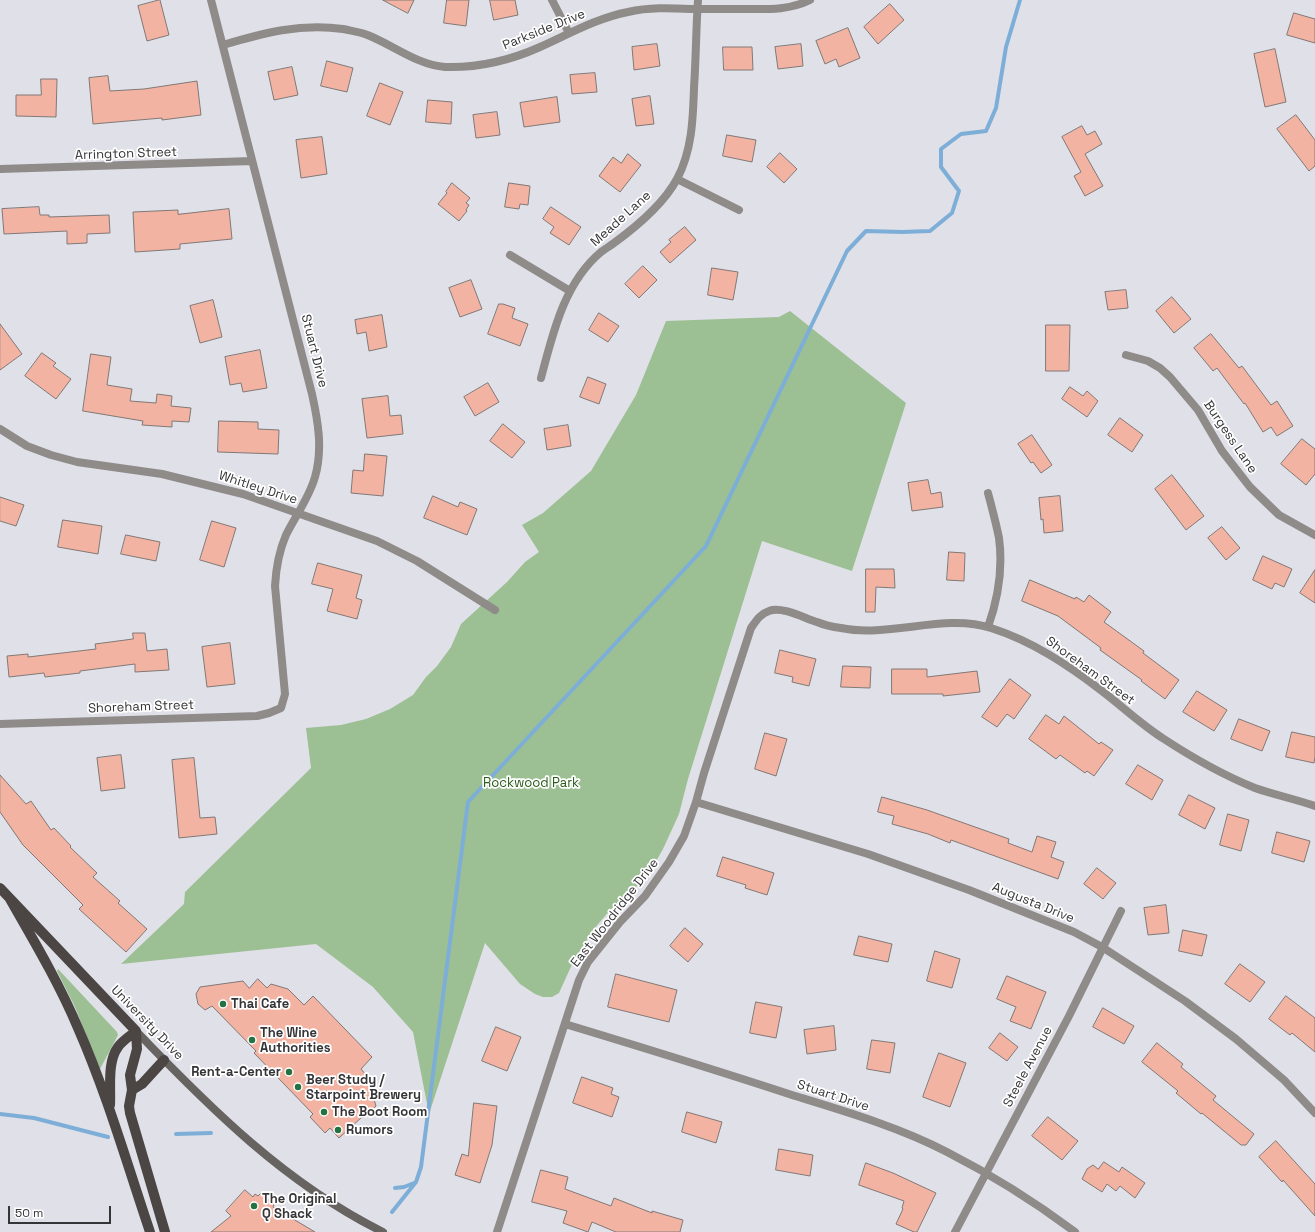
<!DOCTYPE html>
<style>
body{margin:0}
#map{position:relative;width:1315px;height:1232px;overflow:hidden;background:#e0e0e8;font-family:"Space Grotesk",sans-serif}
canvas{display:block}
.scale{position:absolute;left:8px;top:1206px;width:103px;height:18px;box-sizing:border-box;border:2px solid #353538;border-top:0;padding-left:5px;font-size:12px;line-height:14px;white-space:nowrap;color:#353538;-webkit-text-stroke:3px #fff;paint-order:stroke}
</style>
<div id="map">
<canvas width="1315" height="1232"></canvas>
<div class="scale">50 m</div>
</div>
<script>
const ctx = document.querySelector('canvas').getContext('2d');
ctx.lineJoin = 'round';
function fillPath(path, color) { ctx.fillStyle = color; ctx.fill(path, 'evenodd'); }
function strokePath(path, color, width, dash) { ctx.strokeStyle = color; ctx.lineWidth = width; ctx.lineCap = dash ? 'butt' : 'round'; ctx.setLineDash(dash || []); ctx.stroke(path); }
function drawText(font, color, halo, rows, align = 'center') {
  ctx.font = font + ' "Space Grotesk",sans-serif'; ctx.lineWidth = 3.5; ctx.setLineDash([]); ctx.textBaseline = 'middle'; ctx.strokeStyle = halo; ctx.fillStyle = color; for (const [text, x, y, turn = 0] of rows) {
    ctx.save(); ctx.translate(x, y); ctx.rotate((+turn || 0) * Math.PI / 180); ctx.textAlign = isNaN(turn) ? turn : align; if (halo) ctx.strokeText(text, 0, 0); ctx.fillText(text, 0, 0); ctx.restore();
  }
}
fillPath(new Path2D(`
 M790,311L906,403L852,571L762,541L688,779L679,814L663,849L654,865L637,886L611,909L593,930L574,960L559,993L552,997H543L535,994L520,984L485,943L429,1114L413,1032L373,987L316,944L121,964L184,904L185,892L311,768L306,728L341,725L366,719L390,709L413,695L426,677L437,666L451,647L461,624L507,582L525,562L539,552L522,525L543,513L591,471L636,395L666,321L779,317Z
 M58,969L117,1032L118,1035L100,1069L75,1007L57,971Z`), '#9cbf93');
strokePath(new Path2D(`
 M0,1114L34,1118L108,1137
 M176,1134L211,1133
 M395,1188L404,1187L414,1183
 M392,1212L416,1182L421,1167L468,802L706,546L847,251L866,231L902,232L930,231L952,213L959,191L941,167V149L961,134L986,131L996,108L1006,47L1020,0`), '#7daed7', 4);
const building = new Path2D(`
 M160,0L169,35L147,41L138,6Z
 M383,0H414L408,13Z
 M447,0H469L466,26L444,23Z
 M490,0H515L518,15L494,20Z
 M890,4L904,20L878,44L864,27Z
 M1294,13L1315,19V43L1287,35Z
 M848,28L860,58L839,67L836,59L825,64L816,41Z
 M657,44L660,66L634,70L632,47Z
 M801,44L803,66L778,69L775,47Z
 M723,47H752L753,70H724Z
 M1275,49L1286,102L1265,107L1254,54Z
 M327,61L353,68L347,92L321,86Z
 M292,67L298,95L274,100L268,72Z
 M595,73L597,92L572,94L570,75Z
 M108,76L110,91L144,89L197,81L201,115L162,120V118L93,124L89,78Z
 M41,79H57L56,117L16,116V95H41Z
 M380,83L403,92L390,125L367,116Z
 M650,96L654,124L636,126L632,99Z
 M557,97L560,122L524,127L520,103Z
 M428,100L452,102L451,124L426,122Z
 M497,112L500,135L476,138L473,115Z
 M1296,115L1315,140V166L1309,171L1277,129Z
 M1082,126L1087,135L1095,131L1102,144L1085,154L1103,186L1085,196L1074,176L1081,172L1062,137Z
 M727,135L756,140L752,162L723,156Z
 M322,137L327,174L301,178L296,140Z
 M780,153L797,169L784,183L767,167Z
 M628,154L641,165L620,192L599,176L613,157L621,163Z
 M452,183L470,198L466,203L469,205L466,210L467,211L459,221L438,204L447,193L446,192Z
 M509,183L530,186L528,205L520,204L519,209L505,207Z
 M39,207L40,215H49V217L109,215L110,233L87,234V243L67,244V231L4,234L2,209Z
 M551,207L581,227L569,245L550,233L554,227L543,219Z
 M229,209L232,239L180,244V249L135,252L133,212L178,210V214Z
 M685,227L696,240L670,263L660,252L671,242L669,240Z
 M643,266L657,280L639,298L625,284Z
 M712,268L738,272L733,300L708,295Z
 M471,280L482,309L460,317L449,288Z
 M1126,290L1128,308L1108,310L1105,292Z
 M1172,297L1191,319L1174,333L1156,311Z
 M213,300L222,337L200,343L190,306Z
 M499,304H503L515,308L512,318L528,324L520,346L488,334Z
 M599,313L619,326L608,342L589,330Z
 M382,315L387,347L369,351L366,332L357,334L355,320Z
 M0,324L22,354L0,370Z
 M1046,325H1070L1069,371H1046Z
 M1211,334L1239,368L1242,366L1271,405L1277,401L1293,426L1277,436L1271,427L1263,432L1245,403L1244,404L1217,368L1213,371L1194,348Z
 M260,350L267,388L243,392L241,383L230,385L225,357Z
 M42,353L56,363L53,366L71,379L56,399L25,376Z
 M91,354L111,357L107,385L132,389L130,401L156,403L157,394L172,396L171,406L191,408L189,422L172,421V427L142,425L143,421L83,411Z
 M588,377L606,384L599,404L580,397Z
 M488,383L499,402L475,416L464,397Z
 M1070,387L1083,396L1087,391L1098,401L1087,417L1062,399Z
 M388,396L390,416L401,415L403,434L367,438L362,399Z
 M1120,418L1143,435L1132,452L1108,435Z
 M219,421L258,422V429L279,430L278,454L218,452Z
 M503,424L525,442L512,458L490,441Z
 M568,425L571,446L547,450L544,429Z
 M1032,435L1052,465L1041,473L1033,462L1031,463L1018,444Z
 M1302,439L1315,449V474L1306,485L1281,464Z
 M365,454L387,456L383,496L351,493L353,470L363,471Z
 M1172,475L1204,516L1186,530L1155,489Z
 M928,480L931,494L941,492L943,507L912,511L908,483Z
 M433,496L458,507L460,502L477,509L467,535L424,518Z
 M1060,496L1063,531L1044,533L1043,519L1041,520L1039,498Z
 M0,497L24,505L16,526L0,521Z
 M63,520L102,526L98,554L58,547Z
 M212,521L236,528L224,567L200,560Z
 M1222,527L1240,548L1226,560L1208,538Z
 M126,535L160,542L156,561L121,554Z
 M949,552L965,553L964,581L947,580Z
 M1263,556L1292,569L1284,587L1275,583L1272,589L1253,580Z
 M318,563L362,575L356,598L362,600L357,619L327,611L333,589L312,584Z
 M866,569H894L895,588L876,587L875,612H866Z
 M1315,570V603L1300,593Z
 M1030,580L1075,599L1076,597L1084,602L1089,595L1111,612L1104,622L1144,651L1143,653L1179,680L1165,699L1141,681L1142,680L1100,650L1101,648L1058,616L1022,601Z
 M133,633H145L147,651L167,649L169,670L135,672V664L80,671V673L45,677L44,673L9,677L7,656L28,654V657L96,649L95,644L133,639Z
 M230,643L235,684L207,687L202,647Z
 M780,650L816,659L809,686L792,682L793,677L775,673Z
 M843,666L871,667L870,688L841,687Z
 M892,669H927V677L977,671L980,692L943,696V694H892Z
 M1010,679L1031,695L1014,719L1007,714L997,727L982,717Z
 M1197,691L1227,710L1214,731L1183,712Z
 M1046,715L1059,724L1064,716L1099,744L1101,742L1113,750L1094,776L1087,771L1085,773L1060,755L1056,759L1029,739Z
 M1239,719L1270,731L1262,751L1231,739Z
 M1292,732L1315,737V757L1314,763L1286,757Z
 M765,733L787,739L776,776L755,769Z
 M121,755L125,788L101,791L97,758Z
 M194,758L200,818L215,817L217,834L179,838L172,760Z
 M1138,765L1163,780L1152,800L1126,784Z
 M0,775L26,804L31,801L51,830L54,828L71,846L70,847L97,873L93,877L120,901L118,903L147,929L126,952L79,909L83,905L23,845L0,812Z
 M1189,795L1215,808L1205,829L1179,815Z
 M882,797L927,810L1009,839L1008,843L1032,852L1037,836L1056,842L1051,857L1064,862L1058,879L951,840L950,843L928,834L892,824L894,816L878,812Z
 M1228,814L1249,820L1241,851L1220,845Z
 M1277,832L1310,841L1304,862L1272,853Z
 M723,857L774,873L767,895L745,888L746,885L717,876Z
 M1097,868L1116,883L1103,899L1084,884Z
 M1166,905L1169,933L1148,935L1144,908Z
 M685,928L703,944L688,962L670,946Z
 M1183,930L1207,935L1202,956L1179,951Z
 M859,936L892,944L888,962L854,955Z
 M935,951L960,959L952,988L927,981Z
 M1240,964L1265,982L1250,1002L1225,984Z
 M616,974L677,990L669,1022L608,1007Z
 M1007,976L1046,992L1031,1029L1010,1021L1016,1007L997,999Z
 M258,979L267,988L271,984L288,989L304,1005L313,996L372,1057L361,1069L375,1085L371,1089L376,1106L363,1118L362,1117L339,1138L330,1128L325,1133L310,1117L313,1114L254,1053L256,1051L212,1006L205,1010L198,1004L196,994L200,987L243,981L249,988Z
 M1286,996L1315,1018V1052L1292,1033L1290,1035L1269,1019Z
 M756,1002L782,1007L776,1038L750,1033Z
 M1103,1008L1134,1026L1124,1044L1093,1027Z
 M834,1026L836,1050L807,1054L804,1030Z
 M496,1027L521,1037L507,1071L482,1061Z
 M1000,1033L1018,1047L1007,1061L989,1048Z
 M872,1040L895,1043L890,1073L867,1069Z
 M1157,1043L1183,1064L1181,1067L1216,1096L1213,1100L1254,1134L1246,1145H1241L1202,1113L1201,1114L1176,1093L1178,1091L1142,1062Z
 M939,1053L966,1063L950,1107L923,1097Z
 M582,1077L613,1088L611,1094L619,1097L612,1117L573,1103Z
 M474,1103L497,1106L492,1145L480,1183L455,1175L462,1154L468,1156Z
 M687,1112L722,1122L716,1143L682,1132Z
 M1048,1117L1078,1141L1062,1160L1032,1136Z
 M1276,1141L1315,1184V1216L1283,1180L1282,1182L1259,1157Z
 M779,1149L813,1155L810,1176L776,1170Z
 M1104,1162L1119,1172L1122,1167L1145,1183L1135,1198L1120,1186L1116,1191L1107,1184L1102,1192L1082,1179L1087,1169L1093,1165L1098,1169Z
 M866,1163L893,1173L936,1193L917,1232H914L896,1224L903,1209L902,1208L904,1201L859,1185Z
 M541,1170L568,1177L565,1189L611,1206L614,1198L652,1213V1211L683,1220L680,1232H616L592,1222L588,1232L563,1223L567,1211L532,1202Z
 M245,1190L253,1197L255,1194L258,1196L261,1193L274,1205L273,1207L315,1232H211L231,1216L226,1211Z`);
fillPath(building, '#f3b3a2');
strokePath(building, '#807876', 1);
strokePath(new Path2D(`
 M552,0L569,33
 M223,45C263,33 300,23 343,29C352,31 361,32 370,36C394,46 418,65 445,67C478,68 511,60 540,47C569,34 597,18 628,12C649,7 670,8 692,9C708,9 724,9 741,9C764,9 788,11 810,0
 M0,169L252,161
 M677,179L739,210
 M510,255L570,291
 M1126,355L1148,361L1160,368L1170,377L1198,410L1222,451L1250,487L1279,515L1315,535
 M541,378C553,333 564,283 601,252C605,249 610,246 614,243C636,227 664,203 677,179C692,151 693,119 694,88C696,58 696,29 698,0
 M0,429L27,446L51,455L77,462L162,474L243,494L377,541L417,561L495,610
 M988,493C992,508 996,523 999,538C1003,568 998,599 988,627
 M0,724L257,716L269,713L281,708L285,694L275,586C276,568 279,551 286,535C296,515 309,498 315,477C323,449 318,421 312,394L211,0
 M696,802L868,854L969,890L1074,932L1102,947L1185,1001L1236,1039L1284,1080L1315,1113
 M565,1024C641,1047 716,1070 792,1095C844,1111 899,1127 947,1152C992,1175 1035,1202 1075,1232
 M497,1232L579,980L588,962L620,922L645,896L669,862L684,836L696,802L704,773L751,628C756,621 760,614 769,611C782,606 804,618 817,622C824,625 833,627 841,628C890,638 944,613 991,628C1032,641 1068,665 1102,691C1123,707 1142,725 1164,739C1193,758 1223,775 1255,788C1275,795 1295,799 1315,806
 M955,1232L1069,1016L1121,911`), '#8e8b89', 8);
strokePath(new Path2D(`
 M136,1031C210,1108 286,1184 383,1232`), '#666360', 8);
strokePath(new Path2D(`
 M0,888L136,1031
 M10,899C34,941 59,983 78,1028C107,1094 127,1164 150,1232
 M136,1031L137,1049L130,1075L132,1090L129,1106L130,1113L165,1232
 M132,1090L142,1084L164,1060
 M110,1105C111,1087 107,1062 118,1047C122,1041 130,1036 136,1031`), '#4b4643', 10);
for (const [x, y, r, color] of [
 [223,1004,4,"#247242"],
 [252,1040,4,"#247242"],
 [289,1072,4,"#247242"],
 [298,1087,4,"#247242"],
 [324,1112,4,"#247242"],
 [338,1130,4,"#247242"],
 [254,1206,4,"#247242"]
]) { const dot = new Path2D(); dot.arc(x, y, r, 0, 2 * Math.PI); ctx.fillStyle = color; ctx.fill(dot); strokePath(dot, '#fff', 1.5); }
drawText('13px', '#353538', '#fff', [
 ["Parkside Drive",544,30,-22],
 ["Arrington Street",126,154,-2],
 ["Meade Lane",621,219,-42],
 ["Stuart Drive",314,351,76],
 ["Burgess Lane",1230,437,56],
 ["Whitley Drive",258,488,18],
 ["Shoreham Street",1090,671,36],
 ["Shoreham Street",141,707,-2],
 ["Augusta Drive",1033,903,22],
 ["East Woodridge Drive",615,913,-52],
 ["University Drive",147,1023,46],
 ["Steele Avenue",1028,1067,-62],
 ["Stuart Drive",833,1096,18]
]);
drawText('13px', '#2a5a19', '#fff', [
 ["Rockwood Park",531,783]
]);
drawText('bold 13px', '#353538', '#fff', [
 ["Thai Cafe",231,1004],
 ["The Wine",260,1033],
 ["Authorities",260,1048],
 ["Rent-a-Center",281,1072,"right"],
 ["Beer Study /",306,1080],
 ["Starpoint Brewery",306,1095],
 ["The Boot Room",332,1112],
 ["Rumors",346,1130],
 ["The Original",262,1199],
 ["Q Shack",262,1214]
], 'left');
</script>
